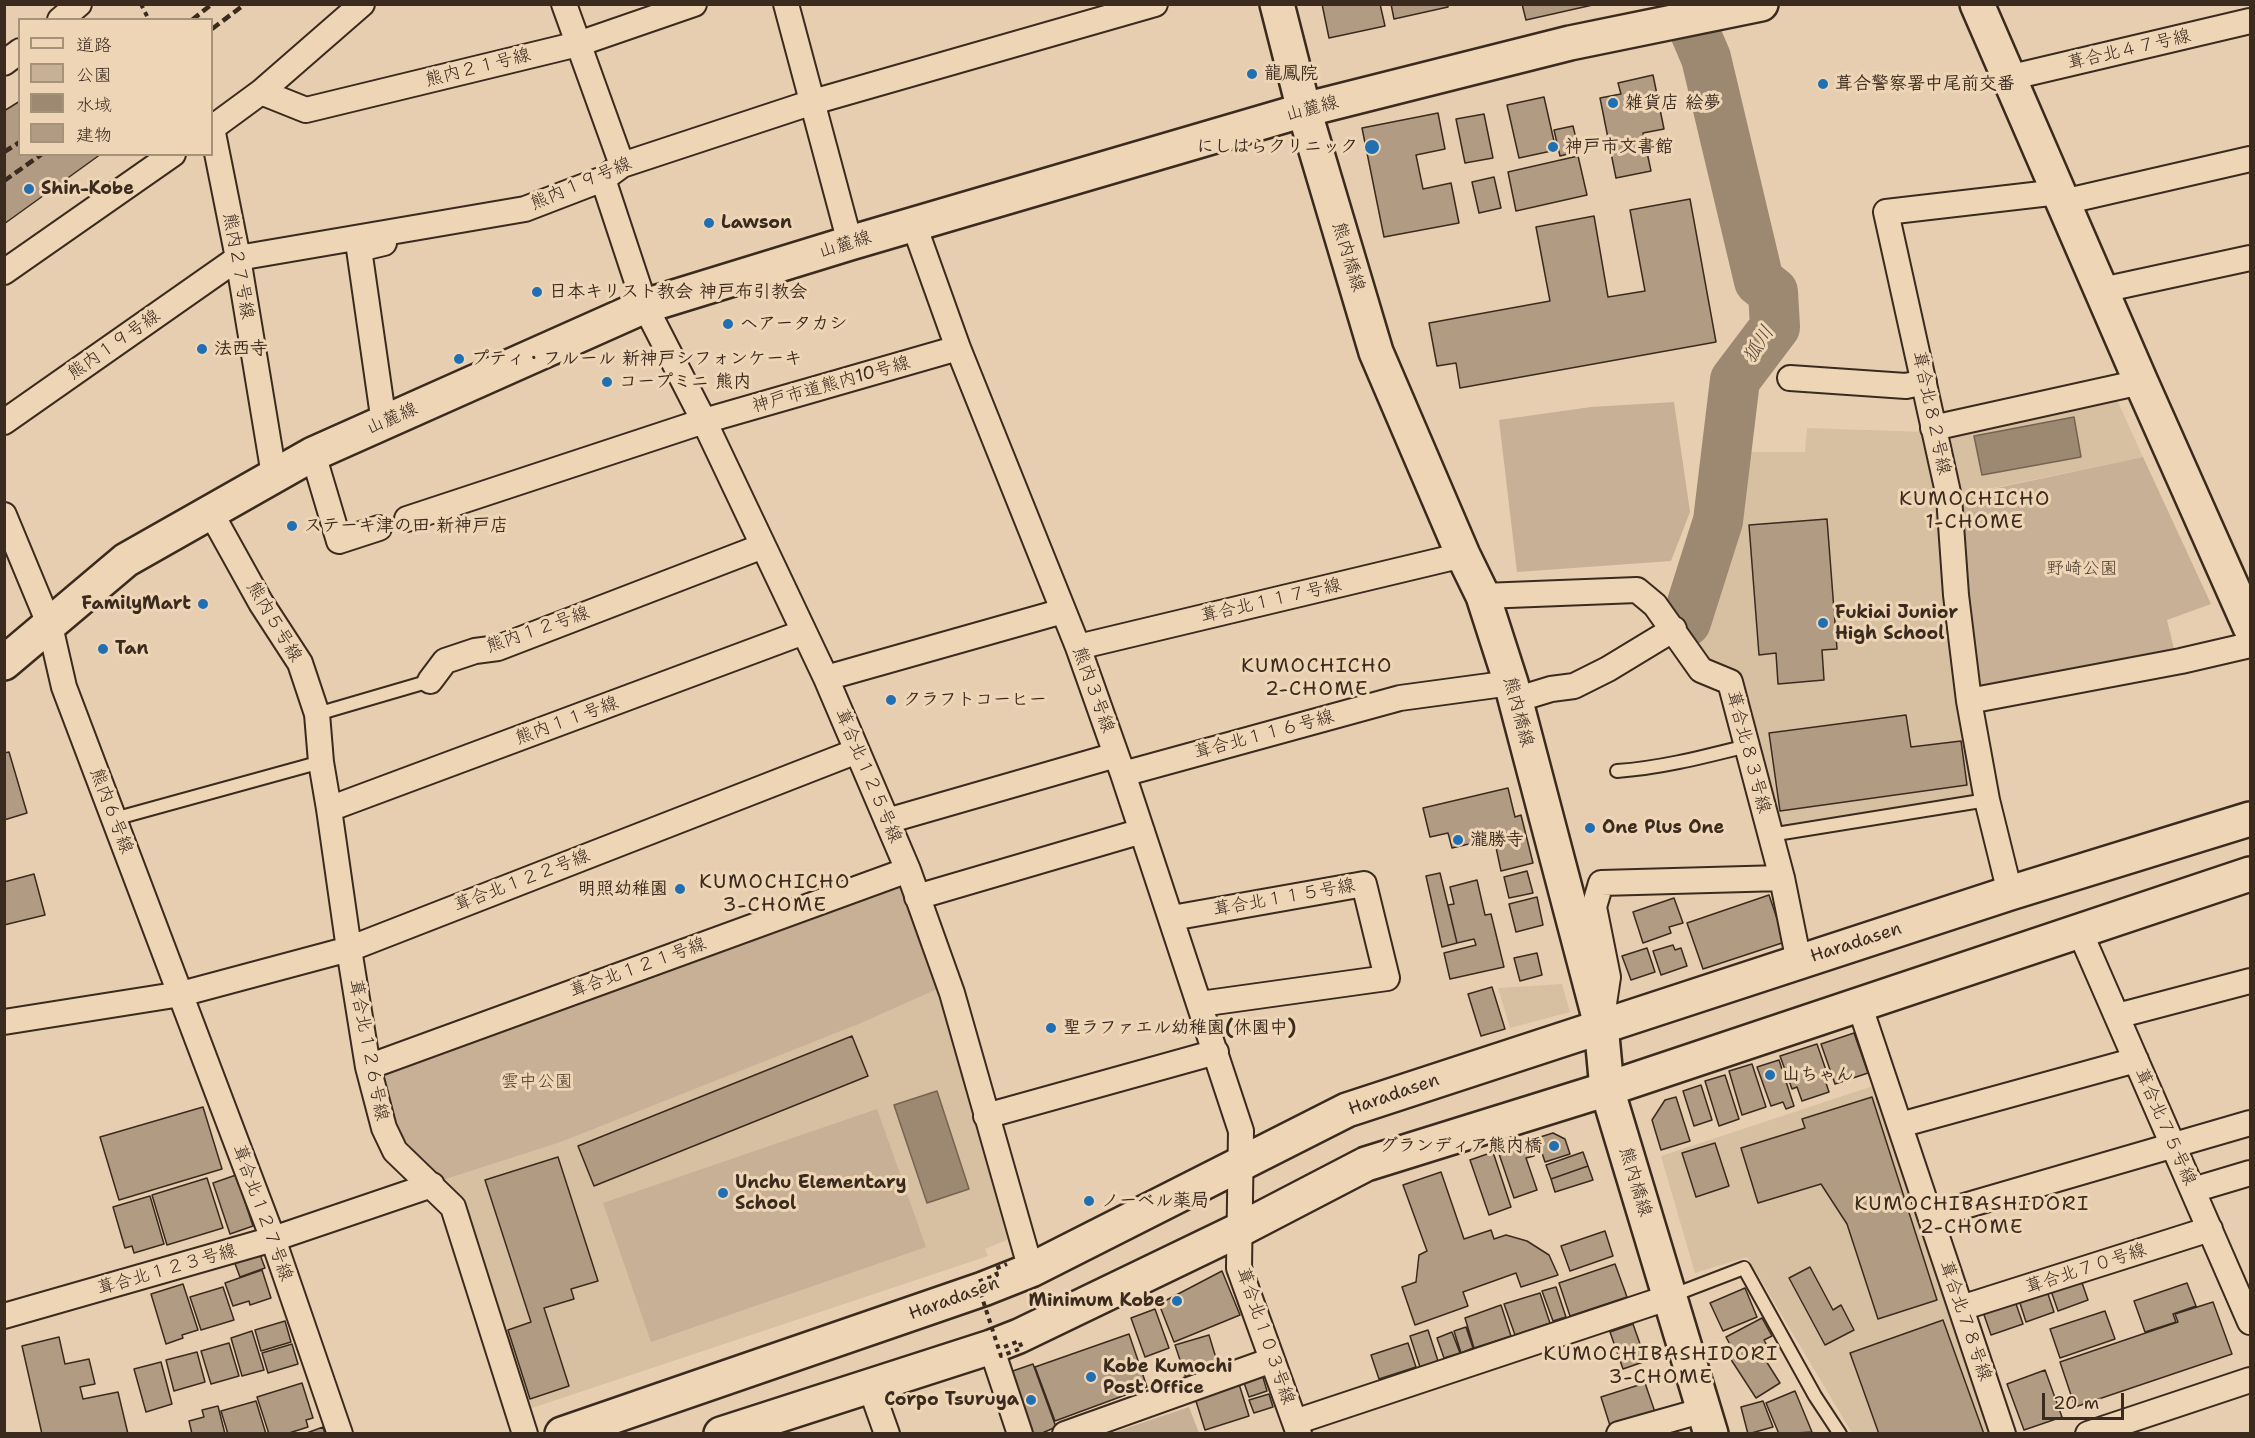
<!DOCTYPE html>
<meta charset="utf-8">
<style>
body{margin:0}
#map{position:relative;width:2255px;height:1438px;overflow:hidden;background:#e7ceb0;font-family:"Shantell Sans","Klee One",sans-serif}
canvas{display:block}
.frame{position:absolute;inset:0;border:6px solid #3b2a1e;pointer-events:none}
.legend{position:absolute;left:18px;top:18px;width:195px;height:138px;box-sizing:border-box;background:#eed5b6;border:2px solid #a69179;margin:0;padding:8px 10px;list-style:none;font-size:18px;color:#3b2a1e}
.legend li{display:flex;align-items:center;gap:12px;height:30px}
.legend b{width:30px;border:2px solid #a69179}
.scale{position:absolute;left:2042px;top:1393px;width:82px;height:27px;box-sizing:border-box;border:3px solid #3b2a1e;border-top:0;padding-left:8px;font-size:18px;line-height:21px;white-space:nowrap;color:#3b2a1e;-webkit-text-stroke:4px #eed5b6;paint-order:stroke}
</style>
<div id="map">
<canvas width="2255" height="1438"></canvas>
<div class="frame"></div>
<ul class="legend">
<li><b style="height:8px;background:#eed5b6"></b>道路</li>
<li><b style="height:16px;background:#c7b095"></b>公園</li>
<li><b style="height:16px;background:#9d8972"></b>水域</li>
<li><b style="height:16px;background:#b29b83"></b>建物</li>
</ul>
<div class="scale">20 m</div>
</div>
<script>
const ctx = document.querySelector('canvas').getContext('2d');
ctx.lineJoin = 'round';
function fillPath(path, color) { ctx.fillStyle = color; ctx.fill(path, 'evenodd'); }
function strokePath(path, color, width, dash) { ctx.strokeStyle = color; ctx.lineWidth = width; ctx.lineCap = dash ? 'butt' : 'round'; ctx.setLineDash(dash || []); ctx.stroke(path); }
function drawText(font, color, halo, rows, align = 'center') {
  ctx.font = font + ' "Shantell Sans","Klee One",sans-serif'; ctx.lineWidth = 6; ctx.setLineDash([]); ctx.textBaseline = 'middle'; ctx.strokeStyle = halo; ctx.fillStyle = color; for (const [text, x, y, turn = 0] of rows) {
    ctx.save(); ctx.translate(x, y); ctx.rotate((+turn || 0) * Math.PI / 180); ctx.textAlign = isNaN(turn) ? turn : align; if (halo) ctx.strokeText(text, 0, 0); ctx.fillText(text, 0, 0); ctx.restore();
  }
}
fillPath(new Path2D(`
 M2116,398L2143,457L1959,495L1945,434Z
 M1807,428L1925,432L1942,496L1980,795L1772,829L1732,672L1701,660L1687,633L1715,571L1727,527L1740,452H1805Z
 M1562,984L1570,1012L1510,1028L1498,988Z
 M940,988L1007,1240L985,1249L988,1256L526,1410L440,1181L561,1142L859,1024Z
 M1873,1086L1993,1433H1852L1747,1257L1695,1273L1661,1156Z`), '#d7bfa2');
fillPath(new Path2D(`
 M1674,402L1690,512L1671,561L1517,572L1499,420L1591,407Z
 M2143,457L2211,604L2167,620L2174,649L1975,691L1959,496Z
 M902,880L940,988L859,1024L561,1142L440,1181L405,1150L391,1125L378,1072Z
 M877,1109L926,1247L651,1342L603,1203Z
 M1189,1407L1199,1433H1112Z`), '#c7b095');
const water = new Path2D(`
 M2074,417L2081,457L1982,475L1974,436Z
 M937,1091L969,1189L927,1203L894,1105Z`);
fillPath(water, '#9d8972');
strokePath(water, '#766350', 1.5);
strokePath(new Path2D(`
 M1683,4L1706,58L1759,281L1773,292L1775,327L1735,380L1718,521L1686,622`), '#9d8972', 50);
const building = new Path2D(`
 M1322,4H1380L1385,26L1329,38Z
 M1391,4H1448V7L1394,19Z
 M1522,4H1597L1526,20Z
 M1653,75L1664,129L1643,133L1651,171L1616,178L1600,98L1621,94L1618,83Z
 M1544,97L1556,150L1519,158L1507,105Z
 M20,101V154H101L4,224V111Z
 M1438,113L1445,149L1416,155L1423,189L1451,183L1459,223L1384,237L1362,128Z
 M1484,114L1493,158L1465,163L1456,119Z
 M1573,126L1579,151L1560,156L1554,130Z
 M1578,156L1587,195L1516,211L1508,172Z
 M1494,177L1501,208L1479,213L1472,182Z
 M1690,199L1716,342L1460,388L1456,363L1437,366L1429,323L1550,301L1536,227L1594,216L1608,297L1645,291L1630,210Z
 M1827,519L1837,649L1822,650L1824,680L1778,684L1776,653L1759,655L1749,525Z
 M1906,715L1911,747L1961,741L1967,785L1780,811L1769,733Z
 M9,752L27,813L4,820V753Z
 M1508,788L1515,817L1521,815L1533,863L1501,871L1494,838L1452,848L1448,833L1430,837L1423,808Z
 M1527,871L1533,893L1509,898L1504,877Z
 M1440,873L1457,943L1442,947L1426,876Z
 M34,874L45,915L4,925V882Z
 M1477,880L1485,915L1491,914L1504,967L1450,979L1444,953L1476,945L1474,939L1457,943L1448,905L1454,904L1450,887Z
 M1769,895L1785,942L1703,969L1687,923Z
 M1537,897L1543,925L1516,932L1509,904Z
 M1674,898L1683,923L1669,927L1671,933L1643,943L1633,912Z
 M1673,945L1675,950L1681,948L1687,966L1661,975L1653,951Z
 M1647,948L1655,972L1631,980L1622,956Z
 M1537,953L1542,975L1520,981L1514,958Z
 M1492,987L1505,1029L1481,1036L1468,994Z
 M1854,1033L1868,1073L1835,1084L1821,1044Z
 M852,1036L868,1076L594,1186L578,1146Z
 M1817,1044L1828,1076L1824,1077L1829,1092L1802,1101L1797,1087L1792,1089L1780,1056Z
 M1779,1060L1794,1106L1786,1109L1783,1102L1771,1106L1757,1067Z
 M1752,1064L1766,1107L1742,1115L1729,1071Z
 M1725,1075L1739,1119L1719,1126L1705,1081Z
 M1701,1085L1712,1120L1694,1126L1683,1091Z
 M1676,1097L1690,1141L1661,1150L1652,1120L1665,1100Z
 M1872,1097L1937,1300L1878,1319L1847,1224L1821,1184L1758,1203L1741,1148L1805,1128L1802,1119Z
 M203,1107L222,1169L119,1200L100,1137Z
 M1553,1133L1565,1139L1570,1154L1545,1162L1537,1138Z
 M1529,1141L1534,1156L1526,1158L1537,1190L1514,1198L1498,1151Z
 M1715,1143L1729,1186L1696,1197L1682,1153Z
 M1493,1152L1511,1207L1489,1215L1470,1160Z
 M1583,1152L1588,1166L1551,1179L1546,1165Z
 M558,1157L598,1281L571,1289L574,1299L544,1308L569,1386L530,1399L508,1330L531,1322L485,1180Z
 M1588,1166L1593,1180L1555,1192L1551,1179Z
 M1441,1172L1464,1239L1491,1230L1494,1239L1506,1235L1527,1241L1549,1255L1558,1275L1521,1287L1516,1273L1463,1292L1468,1306L1415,1325L1402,1287L1416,1282L1419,1255L1427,1251L1403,1185Z
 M236,1175L253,1226L230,1234L213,1183Z
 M207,1178L223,1228L167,1245L152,1195Z
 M150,1196L164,1244L134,1253L132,1246L125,1248L113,1207Z
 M1605,1231L1613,1256L1570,1271L1561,1246Z
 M259,1252L265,1268L240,1277L234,1261Z
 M1615,1264L1627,1297L1570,1316L1559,1283Z
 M1810,1267L1833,1310L1841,1305L1854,1330L1825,1345L1789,1278Z
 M262,1270L271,1298L250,1305L249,1301L233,1306L225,1283Z
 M1222,1271L1240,1315L1174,1342L1159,1304Z
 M2080,1277L2088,1300L2058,1311L2050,1288Z
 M2187,1283L2196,1306L2173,1314L2176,1322L2145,1332L2134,1301Z
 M183,1284L198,1330L182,1335L183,1338L166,1344L151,1294Z
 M223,1287L234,1320L201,1330L190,1297Z
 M1556,1287L1566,1317L1553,1321L1542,1291Z
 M1745,1288L1757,1317L1723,1331L1710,1303Z
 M2046,1288L2054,1312L2026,1322L2018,1297Z
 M1540,1293L1550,1323L1515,1335L1504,1304Z
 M2014,1298L2023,1324L1991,1335L1982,1309Z
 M2213,1302L2232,1354L2075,1407L2060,1362L2178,1322L2175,1314Z
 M1501,1305L1511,1336L1474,1348L1465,1318Z
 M1155,1309L1169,1348L1145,1357L1131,1318Z
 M2105,1311L2115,1339L2060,1358L2050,1329Z
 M1762,1318L1772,1336L1764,1340L1769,1349L1761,1353L1780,1383L1756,1398L1730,1358L1735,1354L1726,1337Z
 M1943,1320L1984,1434H1879L1850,1353Z
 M285,1321L291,1342L261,1351L255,1330Z
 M1633,1324L1646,1361L1623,1369L1610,1332Z
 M1466,1327L1473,1348L1461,1353L1454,1331Z
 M1428,1330L1438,1361L1420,1367L1410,1336Z
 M252,1331L264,1370L242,1376L231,1338Z
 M1452,1332L1460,1353L1444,1358L1437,1338Z
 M1129,1334L1147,1387L1055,1421L1035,1367Z
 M1209,1335L1219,1368L1186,1378L1175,1345Z
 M59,1337L65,1364L89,1359L95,1384L80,1387L83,1399L118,1392L128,1434H42L22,1346Z
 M229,1343L239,1376L211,1384L201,1351Z
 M1408,1343L1416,1367L1379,1379L1371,1355Z
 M292,1344L298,1364L268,1373L262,1353Z
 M197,1352L205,1382L174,1391L166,1360Z
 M161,1362L172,1404L146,1412L134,1369Z
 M1033,1364L1056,1427L1040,1434H1028L1007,1373Z
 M2045,1370L2062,1417L2024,1430L2007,1384Z
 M1262,1374L1267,1391L1249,1397L1243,1380Z
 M302,1383L313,1418L306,1420L308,1427L286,1434H269L257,1397Z
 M1645,1383L1657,1418L1612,1432L1601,1397Z
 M1239,1384L1249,1416L1205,1430L1195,1398Z
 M1795,1391L1812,1432L1779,1434L1766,1403Z
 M1269,1394L1273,1407L1254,1413L1249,1400Z
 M256,1401L266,1434H228L221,1411Z
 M1763,1401L1773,1427L1748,1434L1741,1407Z
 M218,1406L225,1434H192L189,1421L204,1417L202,1410Z
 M323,1427L325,1434H304Z`);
fillPath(building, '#b29b83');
strokePath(building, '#3b2a1e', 1.5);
const lane = new Path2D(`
 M317,714L430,681
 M1617,771C1661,768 1703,757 1747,746
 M114,819L321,762
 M1770,835L1987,800
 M1671,1296L1744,1268L1815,1396L1840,1434`);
const street = new Path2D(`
 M564,4L622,165
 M786,4L850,243
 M60,20L79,4
 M4,63L20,51
 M2008,78L2250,21
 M261,92L306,110L578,44L694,4
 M212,128L238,258L274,475
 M212,128L261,92L362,4
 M603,179L645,306L704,421L826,678L908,870L952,993L1031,1270
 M2063,202L2250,159
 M914,225L958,348L1078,647L1123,774L1241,1131L1239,1268L1299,1434
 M384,243L359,249L384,423
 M4,272L173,154
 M2102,290L2250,258
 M1790,378L1906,386L1924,382
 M4,422L238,258L525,209L603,179L622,165L813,102L1155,4
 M1933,428L2141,382
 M313,454L339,541L379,528
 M211,513L261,603L300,663L317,714L321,762L329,809L349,949L368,1067L384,1128L395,1151L453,1207L525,1434
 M4,515L50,626L64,687L273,1239L340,1434
 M407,519L704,421L958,348
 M1483,596L1637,590L1655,605L1701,670L1730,682L1782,878L1799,962
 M1078,647L1463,555
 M826,678L1063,611
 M430,681L445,661L475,651L498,648L763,546
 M1515,700L1551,689L1574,686L1608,669L1674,629
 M1969,701L2181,661L2250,645
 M1123,774L1400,698L1511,683
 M329,809L804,632
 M887,821L1116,755
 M2010,893L1987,800L1969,701L1956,595L1949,497L1886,212L2059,192
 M917,897L1142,831
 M1172,918L1364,884L1387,978L1200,1004
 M2080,932L2250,1322
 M1859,1004L2003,1434
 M2117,1016L2250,981
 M1602,1017L1608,977L1594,907L1601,883L1782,878
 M4,1022L181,994L349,949L857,751
 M368,1067L908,870
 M986,1116L1216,1052
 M1900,1125L2136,1060
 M2193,1190L2250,1173
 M1930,1216L2250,1123
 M1961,1308L2210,1229
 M4,1316L273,1239L432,1185
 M991,1347L1020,1434
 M870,1386L887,1434
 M1295,1422L1670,1297
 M1065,1434L1272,1360
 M1619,1434L1704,1410
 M2088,1434L2250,1380`);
const secondary = new Path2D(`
 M1277,4L1304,110L1376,352L1463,555L1483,596L1511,683L1601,1025L1607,1089L1711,1434
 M1977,4L2141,382L2250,627`);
const primary = new Path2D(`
 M4,663L126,560L313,454L645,306L850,243L1304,110L1570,43L1761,4
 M562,1434L983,1289L1031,1270L1347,1110L2010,893L2250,819
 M721,1434L991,1347L1019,1336L1241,1229L1366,1164L1607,1089L2250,874`);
strokePath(lane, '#3b2a1e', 16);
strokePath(street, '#3b2a1e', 28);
strokePath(secondary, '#3b2a1e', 38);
strokePath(primary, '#3b2a1e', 38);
strokePath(new Path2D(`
 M141,4L149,20`), '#3b2a1e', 4, [4.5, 4.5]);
strokePath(lane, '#eed5b6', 12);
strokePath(street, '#eed5b6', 24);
strokePath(secondary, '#eed5b6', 33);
strokePath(primary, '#eed5b6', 33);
strokePath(new Path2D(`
 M192,20L212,4
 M212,29L245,4
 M4,152L20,142
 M4,181L42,154`), '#3b2a1e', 4.5, [9, 4.5]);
strokePath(new Path2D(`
 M1004,1347L1019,1341L1022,1348L1001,1356L977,1282L997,1275L995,1269L1007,1264`), '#3b2a1e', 4, [4.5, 4.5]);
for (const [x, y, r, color] of [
 [1252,74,6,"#1f6fb2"],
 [1823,84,6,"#1f6fb2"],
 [1613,103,6,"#1f6fb2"],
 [1372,147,8,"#1f6fb2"],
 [1553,147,6,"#1f6fb2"],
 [29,189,6,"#1f6fb2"],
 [709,223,6,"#1f6fb2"],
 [537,292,6,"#1f6fb2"],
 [728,324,6,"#1f6fb2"],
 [202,349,6,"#1f6fb2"],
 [459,359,6,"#1f6fb2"],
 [607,382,6,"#1f6fb2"],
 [292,526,6,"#1f6fb2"],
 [203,604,6,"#1f6fb2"],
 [1823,623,6,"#1f6fb2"],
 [103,649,6,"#1f6fb2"],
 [891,700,6,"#1f6fb2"],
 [1590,828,6,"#1f6fb2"],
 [1458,840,6,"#1f6fb2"],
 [680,889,6,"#1f6fb2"],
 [1051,1028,6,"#1f6fb2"],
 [1770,1075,6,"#1f6fb2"],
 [1554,1146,6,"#1f6fb2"],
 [723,1193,6,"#1f6fb2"],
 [1089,1201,6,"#1f6fb2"],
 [1177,1301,6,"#1f6fb2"],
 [1091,1377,6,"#1f6fb2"],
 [1031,1400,6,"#1f6fb2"]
]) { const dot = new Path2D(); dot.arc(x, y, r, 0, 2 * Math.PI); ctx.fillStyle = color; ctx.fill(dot); strokePath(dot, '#eed5b6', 2); }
drawText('18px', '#3b2a1e', '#eed5b6', [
 ["葺合北４７号線",2129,50,-13],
 ["熊内２１号線",478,68,-14],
 ["山麓線",1312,109,-15],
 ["熊内１９号線",581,184,-23],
 ["山麓線",845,245,-17],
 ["熊内橋線",1348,257,73],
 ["熊内２７号線",238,266,80],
 ["熊内１９号線",114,345,-35],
 ["神戸市道熊内10号線",831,385,-16],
 ["葺合北８２号線",1931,413,78],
 ["山麓線",392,419,-24],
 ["葺合北１１７号線",1271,601,-13],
 ["熊内５号線",274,622,59],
 ["熊内１２号線",538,630,-19],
 ["熊内３号線",1093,690,70],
 ["熊内橋線",1518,712,75],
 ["熊内１１号線",567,721,-20],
 ["葺合北１１６号線",1264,735,-15],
 ["葺合北８３号線",1748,752,75],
 ["葺合北１２５号線",868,776,67],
 ["熊内６号線",111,811,69],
 ["葺合北１２２号線",522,881,-21],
 ["葺合北１１５号線",1284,898,-10],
 ["Haradasen",1856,943,-18],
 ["葺合北１２１号線",638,968,-20],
 ["葺合北１２６号線",368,1050,79],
 ["Haradasen",1394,1095,-19],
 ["葺合北７５号線",2165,1127,66],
 ["熊内橋線",1635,1182,73],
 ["葺合北１２７号線",262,1213,70],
 ["葺合北７０号線",2086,1269,-18],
 ["葺合北１２３号線",167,1270,-16],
 ["Haradasen",954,1299,-20],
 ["葺合北７８号線",1965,1321,71],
 ["葺合北１０３号線",1265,1336,71]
]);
drawText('bold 18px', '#3b2a1e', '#eed5b6', [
 ["龍鳳院",1264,74],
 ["葺合警察署中尾前交番",1835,84],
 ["雑貨店 絵夢",1625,103],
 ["にしはらクリニック",1358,147,"right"],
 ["神戸市文書館",1565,147],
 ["Shin-Kobe",41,189],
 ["Lawson",721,223],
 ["日本キリスト教会 神戸布引教会",549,292],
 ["ヘアータカシ",740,324],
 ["法西寺",214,349],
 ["プティ・フルール 新神戸シフォンケーキ",471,359],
 ["コープミニ 熊内",619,382],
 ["ステーキ津の田 新神戸店",304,526],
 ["FamilyMart",191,604,"right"],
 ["Fukiai Junior",1835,613],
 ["High School",1835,634],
 ["Tan",115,649],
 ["クラフトコーヒー",903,700],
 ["One Plus One",1602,828],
 ["瀧勝寺",1470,840],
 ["明照幼稚園",668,889,"right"],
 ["聖ラファエル幼稚園(休園中)",1063,1028],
 ["山ちゃん",1782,1075],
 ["グランディア熊内橋",1542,1146,"right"],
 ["Unchu Elementary",735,1183],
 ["School",735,1204],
 ["ノーベル薬局",1101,1201],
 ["Minimum Kobe",1165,1301,"right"],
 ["Kobe Kumochi",1103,1367],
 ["Post Office",1103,1388],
 ["Corpo Tsuruya",1019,1400,"right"]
], 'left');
drawText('18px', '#503e30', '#eed5b6', [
 ["野崎公園",2082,569],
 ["雲中公園",537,1082]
]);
drawText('italic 20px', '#544233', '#eed5b6', [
 ["狐川",1759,345,-58]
]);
ctx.letterSpacing = '1.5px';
drawText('20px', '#3b2a1e', '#eed5b6', [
 ["KUMOCHICHO",1975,500],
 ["1-CHOME",1975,523],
 ["KUMOCHICHO",1317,667],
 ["2-CHOME",1317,690],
 ["KUMOCHICHO",775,883],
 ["3-CHOME",775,906],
 ["KUMOCHIBASHIDORI",1972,1205],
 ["2-CHOME",1972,1228],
 ["KUMOCHIBASHIDORI",1661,1355],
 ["3-CHOME",1661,1378]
]);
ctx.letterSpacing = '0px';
</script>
